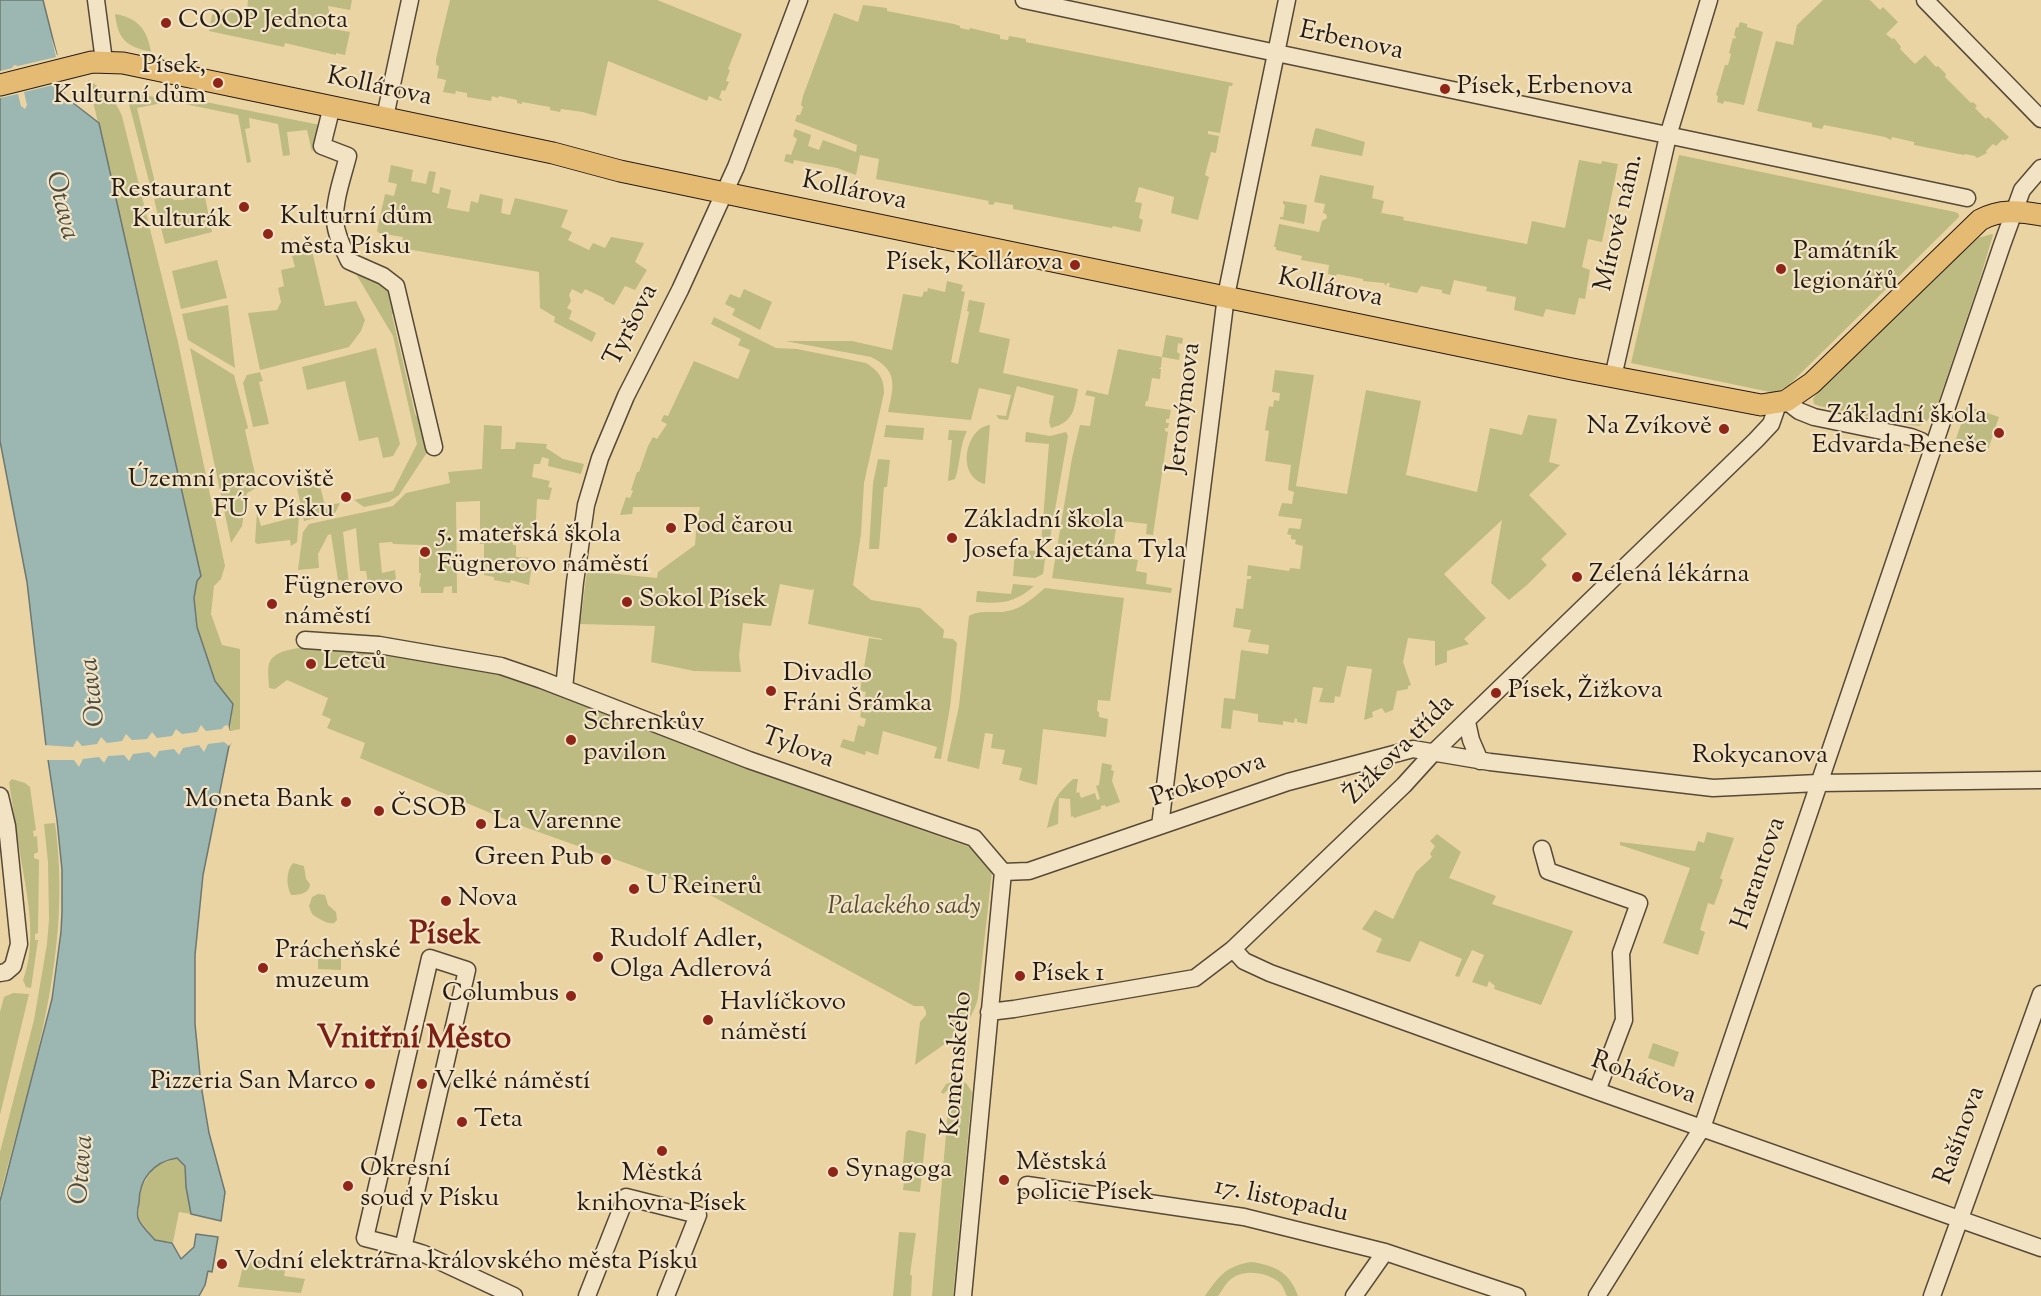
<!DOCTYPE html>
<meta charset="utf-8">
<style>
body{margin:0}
canvas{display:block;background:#ead4a3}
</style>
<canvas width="2041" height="1296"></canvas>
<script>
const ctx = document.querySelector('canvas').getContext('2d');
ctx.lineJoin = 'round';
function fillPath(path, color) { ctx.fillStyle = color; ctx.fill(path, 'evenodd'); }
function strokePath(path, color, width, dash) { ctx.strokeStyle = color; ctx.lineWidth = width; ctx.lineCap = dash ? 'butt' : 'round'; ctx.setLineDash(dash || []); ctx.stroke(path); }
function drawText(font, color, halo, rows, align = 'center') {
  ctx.font = font + ' "Sorts Mill Goudy",serif'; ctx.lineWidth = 4.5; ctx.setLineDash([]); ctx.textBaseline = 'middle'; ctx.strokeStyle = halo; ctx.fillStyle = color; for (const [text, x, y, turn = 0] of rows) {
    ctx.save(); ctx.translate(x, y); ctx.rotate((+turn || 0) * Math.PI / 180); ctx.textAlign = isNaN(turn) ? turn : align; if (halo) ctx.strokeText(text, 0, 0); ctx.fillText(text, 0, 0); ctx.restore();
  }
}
fillPath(new Path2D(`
 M248,0H352L350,10L328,6L332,29L350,32L345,55L336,53V55L285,43L284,47L209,31L212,15L223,9L247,10Z
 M450,0H657L742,34L728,69L730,70L726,81L729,82L725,91L722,90L719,98L722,99L721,101L709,96L707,101L608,61L596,116L583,112L561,109L560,112L550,110V107L522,102V104L517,103V100L499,96L498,98L492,96L491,101L467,97V93L456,91L455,94L443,92L446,80L437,78L439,66L436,65V59Z
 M1823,0H1870L1880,10L1883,7L1898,22L1886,34L1892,39L1894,38L1901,47L1900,49L1915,64L1925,55L1936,67L1938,66L1946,74L1945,77L1971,103L1973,102L1977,106L1975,108L1986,119L1988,117L2009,137L2005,141L2003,139L1996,146L1993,144L1986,151L1987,153L1977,158L1975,156L1965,154L1964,155L1914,145V142L1892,137L1891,140L1885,137L1824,125L1822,129L1812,127V123L1757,111L1776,41L1793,45L1797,25Z
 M863,5L887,8V11L954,24L960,26V28L969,30L970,28L1000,35V39L1008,40L1009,36L1026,39V42L1233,83L1232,86H1229L1220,133L1208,131V134L1219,136L1216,153L1211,152L1205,175L1209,177L1198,220L1171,213L1174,197L1139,187L1135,202L1142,203L1139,218L1143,220L1140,232L1113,226L1112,228L1013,209V205L995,202L993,205L988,204L989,201L876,179L879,159L860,155L856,175L837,168L794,160L793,164L784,161L786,154L791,155L797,139L793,136L795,129L811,135L808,146L819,150L823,140L856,152L857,145L795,121L797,115H800L803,107L801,105L803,96L834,13L858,22Z
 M115,14C138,18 147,29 151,52C126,46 118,40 115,14Z
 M1740,22L1747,24V27L1763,32L1744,105L1724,101L1723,104L1717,102L1718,96L1716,95L1725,65H1728L1731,54L1729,53L1733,38L1735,39L1736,37L1734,35L1736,27L1738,28Z
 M88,80C105,90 115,99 122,116L178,342L225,566L221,579L214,586L211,614L222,645L240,649V729L230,731L233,704L215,681L197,627L194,598L197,581L201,576L145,323Z
 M130,92L164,99L167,102L137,108L157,191L152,193L127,96Z
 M171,95L320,125L312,152L307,130L287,132L290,155L283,156L278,124L249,118L250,128L245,129L251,162L247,163L238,115L170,101L168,99Z
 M1317,128L1365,142L1362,156L1311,146L1315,129Z
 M1679,155L1955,212L1959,214V217L1789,385L1775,393L1631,363Z
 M1579,160L1601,164L1602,161L1618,164L1602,242L1588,239L1582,267L1590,270L1585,299L1579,298L1575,315L1546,309L1543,317L1514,310L1516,297L1486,291L1487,287L1454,280L1450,295L1442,293V290L1421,286L1417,293L1389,287L1390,283H1387L1386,286L1384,283L1363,281V279L1337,274L1336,276L1328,274L1329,265L1301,260L1302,256L1276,250V247H1274L1279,224L1319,232L1322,221L1327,218L1326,214L1323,213L1325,204L1314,202L1320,175L1374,186L1372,198L1384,201L1381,215L1382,213L1404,217L1403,220L1527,244L1532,221L1565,228Z
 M391,165L413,170L411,181L426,184L429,171L436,172L432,192L439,194L440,187L451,190L447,208L469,212L471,201L478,203L480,194L503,199L501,213L510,215L515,198L568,210L561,227L572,232L568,240L589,250L593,243L605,248L611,237L644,243L635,262L647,270L635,290L625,286L614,305L604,300V298L585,289L582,294L572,289L569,295L571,301L567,308L572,311L569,319L596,333L592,342L554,322L555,317L540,308L539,272L401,248L403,237L379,233L377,231L385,194L394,196L397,184L388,182Z
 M196,191L204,192L212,232L165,244L154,199L168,195L174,200H183Z
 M1283,201L1307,205L1304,224L1280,219V217H1283L1285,205L1283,204Z
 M1992,234L1993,235L1978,285L1936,409L1927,421L1919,426L1910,425L1819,406L1814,404L1813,399L1817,393L1953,260L1978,238Z
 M312,251L325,306L356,301L365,320L361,331L349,347L260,370L248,313L277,310L281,302L278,288L284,286L281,270L295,267L292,256Z
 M217,260L227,298L181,309L172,271Z
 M356,274L385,286L398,307L392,315L415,414L429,433L430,448L399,495L388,502L364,507L354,500L393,491L417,444L393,336Z
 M947,281L963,285L961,291L965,292L951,362L958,364L969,312L967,311L969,300L985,303L979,332L1010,339L1003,373L1078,389C1074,410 1074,422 1051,428L1049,422L1054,396L1017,386L1008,420L999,419L996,415L1006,416L1011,395L979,388L971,420L888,412C894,386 898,370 871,357L785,341H852L892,350L903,294L922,297L924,291L927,292L928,288L945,292Z
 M744,289L772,302L760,330L732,315L735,309L725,304L730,294L740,298Z
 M228,305L235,368L188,340L182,314Z
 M714,317L776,348L797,349L866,363C879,371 884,378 884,393L864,483L861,534L853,585L871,600L920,608L944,630L943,638L953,639L957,643L950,707L941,759L934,758L937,747L883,731L878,755L866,751L865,755L840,747L843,739L854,742L858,725L864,727L866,719L860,717L866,692L860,691L869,638L882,640V639L808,624L814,589L811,590L780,584L771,626L743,623L739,656L741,672L694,671L651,662L655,626L580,624L587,571L657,578L658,572L695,545L697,519L700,507H633L632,514L620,515L626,497L630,498L633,491L631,490L637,472H639L648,446L653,437L657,439L667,424L661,421L664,415L668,416L694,361L738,379L750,350L738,345L741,339L711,324Z
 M1166,335L1183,338L1182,344L1178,343L1177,352L1180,354L1179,360L1162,357L1161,367L1159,369H1161L1160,379L1152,378L1148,401H1146L1145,406L1171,410L1169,419H1166V423H1169L1168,428H1165V431L1168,432L1153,535L1146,534L1147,524L1122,521V516H1118L1113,548L1123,550L1122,557L1138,560L1136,571L1147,573L1146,584L1172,588L1171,593L1052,578L1072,458L1080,425L1090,426L1095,397L1085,395L1087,390L1108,395L1118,349L1162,357Z
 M190,348L234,375L248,428L245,430L258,487L247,493L242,526L231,543Z
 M376,348L400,444L393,456L383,458L378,437L359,441L345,381L307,390L302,367Z
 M1275,370L1314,375L1296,486L1347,494L1366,390L1421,401L1406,475L1477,492L1490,428L1522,435L1528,415L1557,419L1549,462L1560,465L1529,495L1567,534L1541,559L1547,565L1527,585L1509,600L1491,583L1502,520L1444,574L1486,618L1464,639L1469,644L1447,651V662L1435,666V641L1408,638L1403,662L1411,685L1408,686V689L1397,691L1393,710L1385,713L1382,708L1372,712L1373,717L1364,720L1372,669L1347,666L1340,697L1335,696L1334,703L1319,702L1323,688L1313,687L1307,724L1297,722V719L1295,718L1294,723L1283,721V725L1258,722V714L1233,710L1231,729L1221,728L1224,698L1235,699L1241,650L1268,654L1269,645L1248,642L1251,630L1233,627L1236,608L1243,609L1247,579H1251V576H1247L1248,565L1289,571L1290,568L1300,569L1303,546L1295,544L1296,540L1291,539V535L1287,534L1289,528L1300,529L1302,519L1278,516L1282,503L1292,504L1294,492L1288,490L1291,465L1265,461L1269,431L1265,430L1269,406L1273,407L1274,400L1279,401L1280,393L1272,392Z
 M260,372L263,381L259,382L269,424L253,427L243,383L247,375Z
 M1967,406L1999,417L1987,453L1955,442Z
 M484,425L502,426L501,449H515L516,442L547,444L546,448L563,459L584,464L581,474L548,466L549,459L542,457L540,464H534L532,477L550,481L548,487L552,488L549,500L537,499L535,540L513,541V545H516V557L533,558L529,585L511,580L510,583L494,580V577L484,575V544H480V501L456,502L457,593H452V586L444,587L443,593H421V587L419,586L421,573H419V552H424V545L393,544L392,542L379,543L382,573L395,570L396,579L394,580V587H388V590H382L381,587H373V590H364L363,584L368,583L366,571H360L356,528L343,532L350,593H343L342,580H338L331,534L328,535L318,554L319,568L298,570L303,532L309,524L393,506L406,493L450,483L448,472L482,469Z
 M886,425L924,428L923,440L884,437Z
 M990,425L985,484C955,476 966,427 990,425Z
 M949,430L967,431C959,446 961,463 955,479L948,481L952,440H948Z
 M1026,432L1050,436L1066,432L1068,436L1050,538L1045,544L1041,545L1049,444L1025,442Z
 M878,459L890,460L887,487H884L879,549H869L873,483Z
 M317,473L325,506L340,503L335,513L304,521L295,478Z
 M257,513L261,526L299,516L297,542L291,546L290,540L257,544L255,542Z
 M1015,549L1046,552L1043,574L1035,578L1013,576Z
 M1013,584L1034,586C1015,603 1001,604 976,602L977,591L1011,594Z
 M1045,588L1124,598L1110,701L1098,700L1097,711L1099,712V717L1108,719L1106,737L1043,729L1037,785L1019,780L1022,768L1002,764L1005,750L991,748L993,734L985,733L979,769L947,761L959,706L969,616C980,609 995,614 1008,611C1023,608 1034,597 1045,588Z
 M312,647L379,653L499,675L539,687L762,774L972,848L992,871L978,998C970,1031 941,1046 915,1065L920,1022L926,1015V1011L923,1006H914L701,890L519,825L360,758L365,743L327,728L331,719L322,715L328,698L287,680L275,689L269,688C269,681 267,672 269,664C273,649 300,648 312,647Z
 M1102,763L1112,765L1111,770L1114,771L1112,781L1120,802L1106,807L1105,805L1101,806V809L1074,818L1073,816L1071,817L1070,799L1059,798L1058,824L1047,828C1054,800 1052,799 1073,779H1078L1076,793L1079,792L1081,798L1095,793L1097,800L1100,799L1096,786L1099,785Z
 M12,779L25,783L30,787L36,830L33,831L34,837L37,836L38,852L34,854V858L39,860L38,933L35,934V940H38L31,988L26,987L23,980C37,942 28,899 21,860C17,834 13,808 9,782Z
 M55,823C73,953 32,1072 0,1196V1152L34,1020L47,944L49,919L48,862L44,824Z
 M1707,832L1734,838L1720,878L1723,880L1714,905L1708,903L1700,930L1705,932L1698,955L1663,943L1690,868L1620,845V842L1695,851L1698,841L1704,843Z
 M1437,834L1461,852L1449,878L1496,896L1492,904L1573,931L1541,1005L1494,989L1495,986L1489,981L1487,987L1472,982L1484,955L1472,950L1459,977L1455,976L1462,959L1420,941L1410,962L1376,952L1382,939L1362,929L1375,910L1393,919L1416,872L1432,857L1430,854L1435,846L1430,841Z
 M293,863L304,866L306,879L310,884C310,893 300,895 291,895C286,886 286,871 293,863Z
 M318,894L325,895L328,905L336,912L337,920L334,923C329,925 317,918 312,914L309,906L312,897Z
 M318,953L341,954V970L318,969Z
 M13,993L29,994L0,1115V1012L4,997Z
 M1653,1043L1679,1052L1674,1067L1648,1058Z
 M954,1082L966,1083L972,1092L953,1296H932L950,1088L943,1094L941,1092L946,1084Z
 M909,1130L926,1134L920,1192L903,1190L906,1165L903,1164L906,1132Z
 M177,1158L185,1166L186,1187L191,1214L179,1212L173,1242L155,1240L138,1218L141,1188L154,1167Z
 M899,1232L916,1233L910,1274L912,1276L911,1296H893Z
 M245,1258L286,1265L284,1276L305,1279L301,1293L238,1287Z
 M1251,1262C1274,1265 1290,1272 1298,1296H1287C1285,1292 1283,1286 1280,1283C1268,1272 1242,1268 1230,1280C1225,1284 1222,1291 1218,1296H1205C1219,1276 1226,1266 1251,1262Z`), '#bdbb81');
const water = new Path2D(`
 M0,0H43L68,99L99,123L201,576L197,581L194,598L197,627L215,681L233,704L229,728L232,741L229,746L203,875L195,955V1024L201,1085L209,1133L225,1192L221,1221L191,1214L186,1187L185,1166L177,1158C153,1162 139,1179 139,1203C138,1207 137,1214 138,1218C140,1225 150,1234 155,1240L172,1243L181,1259L194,1247L196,1234L218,1237L212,1272L208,1271L205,1285L199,1296H0V1201L52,999L61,932L62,912V870L57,820L46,746L27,582L0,441Z`);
fillPath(water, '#9cb6b1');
strokePath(water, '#6d7872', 1.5);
fillPath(new Path2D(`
 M51,36L57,55H59L70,96L68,98L66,96L62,83L24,92L27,105L25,109L21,106L18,94L0,98V71L12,68L14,65L18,66L56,57Z
 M201,725L206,731L222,729L224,726L228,725L230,731H233L234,741L229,746L224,742L208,744L204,752L199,745L183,748L179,755L174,749L159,751L155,758L149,752L133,754L129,761L124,755L108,756L104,763L99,757L83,759L79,767L74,760H45L43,745L73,747L77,740L82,746L97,744L101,737L107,743L122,741L126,734L132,740L147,739L152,732L157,738L172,736L176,729L182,734L197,732Z`), '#ead4a3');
const minor = new Path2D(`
 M96,0L104,61
 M1024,0L1967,198
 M1925,0L2041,119
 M332,106L322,146L348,156C343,176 334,200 335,221C336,235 343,248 349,261L383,276L396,286L434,447
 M385,117L410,0
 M1613,377L1668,136L1709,0
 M1786,401L1799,411L1814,417L1911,437L1921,441L1931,449
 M305,640L379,645L501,666L542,680L749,760L974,838L1003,872
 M564,688L575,582L586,505L600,458L626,396L680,290L736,167L799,0
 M1467,722L1471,740L1480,761
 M0,796L7,826L19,944L13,966L6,972L0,973
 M1160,826L1226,296L1287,0
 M1542,849L1548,871L1639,903L1621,953L1624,1020L1597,1091
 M1003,872L1029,871L1288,782L1413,749L1490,762L1713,788L1818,783L2041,780
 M1233,949L1244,961L1270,973L1597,1091L2041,1248
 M989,1012L1014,1009L1195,978L1233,949L1404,785L1433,753L1756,440L1771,424L1778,404
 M1027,1185L1244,1217L1385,1252L1517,1296
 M403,1248L467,970L430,958L365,1238C385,1243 405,1248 424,1254L514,1296
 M587,1296L626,1197L698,1215L666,1296
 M963,1296L1003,872
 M1354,1296L1385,1252
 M1597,1296L1702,1128L2002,245L2022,190L2041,168
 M1932,1296L2041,994`);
const major = new Path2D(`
 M0,85L92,62L123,63L553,153L620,171L749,198L1572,369L1761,405L1786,401L1812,383L1980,220C2000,209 2019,211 2041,215`);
strokePath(minor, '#574938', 19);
strokePath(major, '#261b14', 23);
strokePath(minor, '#f1e3c3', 16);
strokePath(major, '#e5ba72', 21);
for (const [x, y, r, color] of [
 [166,23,6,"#8f2418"],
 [218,83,6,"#8f2418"],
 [1445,89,6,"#8f2418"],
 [244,207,6,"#8f2418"],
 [268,234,6,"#8f2418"],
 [1075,265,6,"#8f2418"],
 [1781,269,6,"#8f2418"],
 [1724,429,6,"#8f2418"],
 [1999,433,6,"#8f2418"],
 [346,497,6,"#8f2418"],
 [671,528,6,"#8f2418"],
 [952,538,6,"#8f2418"],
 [425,552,6,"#8f2418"],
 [1577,577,6,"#8f2418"],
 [627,602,6,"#8f2418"],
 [272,604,6,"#8f2418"],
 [311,664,6,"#8f2418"],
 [771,691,6,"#8f2418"],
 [1496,693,6,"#8f2418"],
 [571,740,6,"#8f2418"],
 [346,802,6,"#8f2418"],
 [379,811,6,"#8f2418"],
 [481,824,6,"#8f2418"],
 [606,860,6,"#8f2418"],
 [634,889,6,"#8f2418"],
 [446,901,6,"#8f2418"],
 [598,957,6,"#8f2418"],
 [263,968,6,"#8f2418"],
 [1020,976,6,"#8f2418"],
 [571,996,6,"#8f2418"],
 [708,1020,6,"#8f2418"],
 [370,1084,6,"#8f2418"],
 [422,1084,6,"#8f2418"],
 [462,1122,6,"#8f2418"],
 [662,1151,6,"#8f2418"],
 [833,1172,6,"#8f2418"],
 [1004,1180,6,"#8f2418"],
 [348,1186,6,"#8f2418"],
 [222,1264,6,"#8f2418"]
]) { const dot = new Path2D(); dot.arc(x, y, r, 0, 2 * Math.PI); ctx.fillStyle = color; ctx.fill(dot); strokePath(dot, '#f1e3c3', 2); }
drawText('26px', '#261b14', '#f1e3c3', [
 ["COOP Jednota",178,23],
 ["Písek,",206,68,"right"],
 ["Kulturní dům",206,98,"right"],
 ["Písek, Erbenova",1457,89],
 ["Restaurant",232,192,"right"],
 ["Kulturák",232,222,"right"],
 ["Kulturní dům",280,219],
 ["města Písku",280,249],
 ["Památník",1793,254],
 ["legionářů",1793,284],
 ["Písek, Kollárova",1063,265,"right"],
 ["Základní škola",1987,418,"right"],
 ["Edvarda Beneše",1987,448,"right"],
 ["Na Zvíkově",1712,429,"right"],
 ["Územní pracoviště",334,482,"right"],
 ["FÚ v Písku",334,512,"right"],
 ["Základní škola",964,523],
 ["Josefa Kajetána Tyla",964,553],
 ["Pod čarou",683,528],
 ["5. mateřská škola",437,537],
 ["Fügnerovo náměstí",437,567],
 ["Zelená lékárna",1589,577],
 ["Fügnerovo",284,589],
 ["náměstí",284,619],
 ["Sokol Písek",639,602],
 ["Letců",323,664],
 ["Divadlo",783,676],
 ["Fráni Šrámka",783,706],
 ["Písek, Žižkova",1508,693],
 ["Schrenkův",583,725],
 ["pavilon",583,755],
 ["Moneta Bank",334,802,"right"],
 ["ČSOB",391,811],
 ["La Varenne",493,824],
 ["Green Pub",594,860,"right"],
 ["U Reinerů",646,889],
 ["Nova",458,901],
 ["Rudolf Adler,",610,942],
 ["Olga Adlerová",610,972],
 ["Prácheňské",275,953],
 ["muzeum",275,983],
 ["Písek 1",1032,976],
 ["Columbus",559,996,"right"],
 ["Havlíčkovo",720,1005],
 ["náměstí",720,1035],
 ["Pizzeria San Marco",358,1084,"right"],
 ["Velké náměstí",434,1084],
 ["Teta",474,1122],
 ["Městská",1016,1165],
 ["policie Písek",1016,1195],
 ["Okresní",360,1171],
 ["soud v Písku",360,1201],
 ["Synagoga",845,1172],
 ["Městká",662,1176,"center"],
 ["knihovna Písek",662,1206,"center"],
 ["Vodní elektrárna královského města Písku",234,1264]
], 'left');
drawText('26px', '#261b14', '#f1e3c3', [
 ["Erbenova",1351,43,12],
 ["Kollárova",379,89,12],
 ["Kollárova",854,193,12],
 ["Mírové nám.",1621,223,-77],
 ["Kollárova",1330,290,12],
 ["Tyršova",633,326,-63],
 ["Jeronýmova",1186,408,-83],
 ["Tylova",797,750,20],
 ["Žižkova třída",1401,751,-45],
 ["Rokycanova",1760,758],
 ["Prokopova",1209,782,-19],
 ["Harantova",1761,874,-71],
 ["Komenského",959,1064,-85],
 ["Roháčova",1643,1080,20],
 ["Rašínova",1962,1136,-70],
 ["17. listopadu",1281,1202,12]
]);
drawText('italic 26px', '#534b35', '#f1e3c3', [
 ["Palackého sady",904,909]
]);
drawText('italic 27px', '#494a43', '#f1e3c3', [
 ["Otava",60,206,76],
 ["Otava",95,692,-96],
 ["Otava",84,1170,-85]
]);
drawText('bold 32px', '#7a1f14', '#f1e3c3', [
 ["Písek",445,938],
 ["Vnitřní Město",414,1042]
]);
</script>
